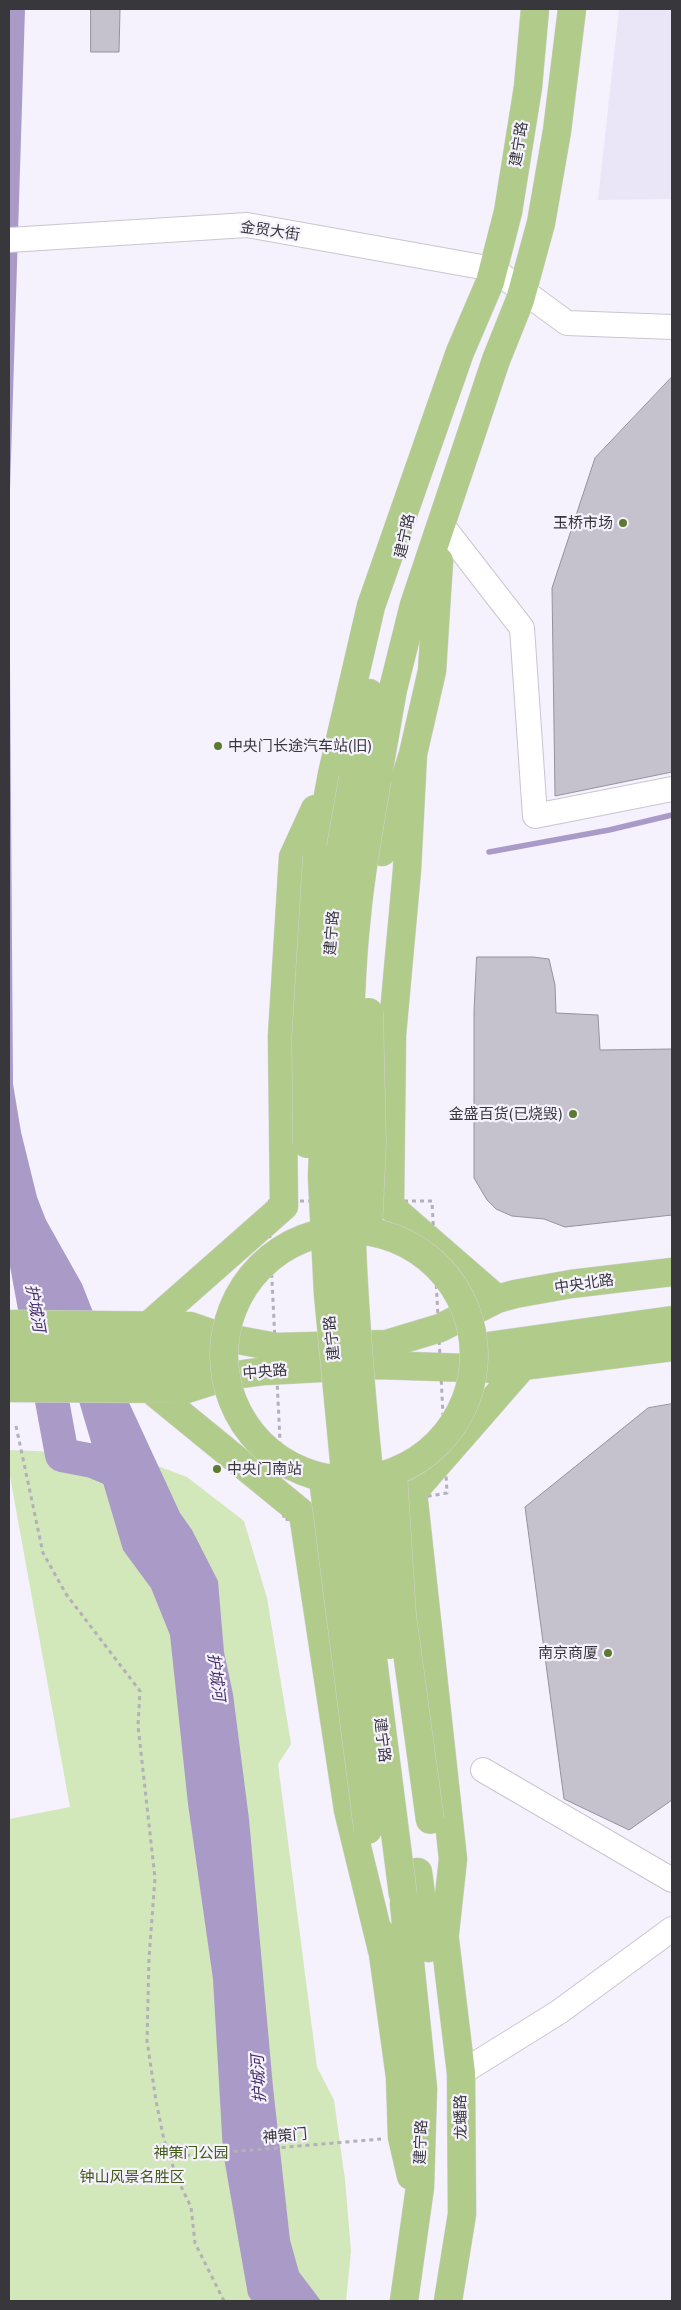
<!DOCTYPE html>
<meta charset="utf-8">
<style>
body{margin:0}
#map{position:relative;width:681px;height:2310px;overflow:hidden;background:#f5f1fd;font-family:"Public Sans",sans-serif}
canvas{display:block}
.frame{position:absolute;inset:0;border:10px solid #38373c;pointer-events:none}
</style>
<div id="map">
<canvas width="681" height="2310"></canvas>
<div class="frame"></div>
</div>
<script>
const ctx = document.querySelector('canvas').getContext('2d');
ctx.lineJoin = 'round';
function fillPath(path, color) { ctx.fillStyle = color; ctx.fill(path, 'evenodd'); }
function strokePath(path, color, width, dash) { ctx.strokeStyle = color; ctx.lineWidth = width; ctx.lineCap = dash ? 'butt' : 'round'; ctx.setLineDash(dash || []); ctx.stroke(path); }
function drawText(font, color, halo, rows, align = 'center') {
  ctx.font = font + ' "Public Sans","Noto Sans SC",sans-serif'; ctx.lineWidth = 4.5; ctx.setLineDash([]); ctx.textBaseline = 'middle'; ctx.strokeStyle = halo; ctx.fillStyle = color; for (const [text, x, y, turn = 0] of rows) {
    ctx.save(); ctx.translate(x, y); ctx.rotate((+turn || 0) * Math.PI / 180); ctx.textAlign = isNaN(turn) ? turn : align; if (halo) ctx.strokeText(text, 0, 0); ctx.fillText(text, 0, 0); ctx.restore();
  }
}
fillPath(new Path2D(`
 M619,9H672V199L598,200Z`), '#ebe5f8');
fillPath(new Path2D(`
 M67,1445L79,1453L111,1454L150,1463L187,1477L244,1521L267,1598L291,1744L278,1764L317,2067L334,2100L345,2180L351,2251L346,2301H9V1819L70,1807L9,1471V1450L58,1452Z`), '#d2e7ba');
fillPath(new Path2D(`
 M9,9H25L9,522L13,1084L21,1132L37,1197L46,1220L82,1284L126,1396L180,1513L192,1530L218,1581L224,1652L233,1694L249,1819L273,2087L290,2240L299,2272L321,2301H252L248,2295L223,2152L213,1979L188,1804L170,1635L151,1588L123,1550L78,1398L9,1248Z`), '#aa9ac8');
strokePath(new Path2D(`
 M489,852L609,830L672,815`), '#aa9ac8', 5.5);
strokePath(new Path2D(`
 M25,1254L62,1455L93,1461L141,1481`), '#aa9ac8', 34);
const building = new Path2D(`
 M91,9H120L119,52H91Z
 M672,377V772L555,796L552,588L595,458Z
 M477,957H533L549,959L555,985L556,1013L598,1015L600,1050L672,1049V1215L565,1227L544,1219L512,1216L496,1209L487,1200L474,1178V1011Z
 M672,1404V1800L629,1830L564,1799L525,1507L648,1408Z`);
fillPath(building, '#c5c2cd');
strokePath(building, '#95929d', 1);
const minor = new Path2D(`
 M9,240L247,225L493,269L567,323L672,327
 M442,525L522,628L535,816L672,789
 M483,1770L672,1880
 M461,2073L559,2012L672,1929`);
const major = new Path2D(`
 M413,754L407,870L392,1035L390,1206L497,1299
 M353,778L369,693
 M377,780L393,689L414,605L496,360L520,300L541,223L557,131L572,9
 M382,852L413,754L432,671L439,561
 M317,856L332,774L371,606L460,352L490,282L508,212L528,87L535,9
 M9,1324L190,1326L222,1337L276,1347L387,1344L440,1328L497,1299L515,1294L571,1284L672,1272
 M149,1325L284,1206L282,1036L293,857L315,809
 M9,1346H223
 M474,1348L672,1320
 M9,1367L224,1368
 M9,1388L187,1389L228,1376L265,1371L377,1365L499,1369L672,1347
 M150,1389L303,1514L348,1810L382,1950
 M418,1872L428,1948
 M442,1915L461,2073L462,2214L448,2301
 M380,1932L400,2077L402,2137L411,2176
 M445,1933L453,1859L413,1492L522,1367
 M404,2301L420,2187L423,2088L404,1904`);
strokePath(minor, '#c9c6d1', 26);
strokePath(major, '#d3d3d4', 29);
strokePath(new Path2D(`
 M268,1201H432L447,1493L284,1520Z
 M16,1426L43,1553L66,1594L140,1691L138,1726L155,1878L149,1958L147,2041L156,2101L164,2140L177,2178L191,2207L195,2243L224,2301
 M170,2157L381,2139`), '#b3b0b9', 3, [4, 4]);
strokePath(minor, '#fff', 24);
strokePath(major, '#b1cb8b', 28);
const majorBridge = new Path2D(`
 M353,778L339,857L331,937L322,1177L328,1294L347,1492L370,1636L403,1895
 M377,780C370,824 361,869 357,914C350,976 349,1039 349,1101C348,1284 366,1464 389,1645
 M307,1144L306,1038L317,856
 M224 1355a125 125 0 1 1 250 0a125 125 0 1 1-250 0Z
 M368,1230L372,1143L369,1012
 M393,1473L402,1615L430,1820
 M323,1479L368,1830`);
strokePath(majorBridge, '#d3d3d4', 29, []);
strokePath(majorBridge, '#b1cb8b', 28);
for (const [x, y, r, color] of [
 [623,523,5,"#5c7a30"],
 [218,746,5,"#5c7a30"],
 [573,1114,5,"#5c7a30"],
 [217,1469,5,"#5c7a30"],
 [608,1653,5,"#5c7a30"]
]) { const dot = new Path2D(); dot.arc(x, y, r, 0, 2 * Math.PI); ctx.fillStyle = color; ctx.fill(dot); strokePath(dot, '#f5f1fd', 2); }
drawText('15px', '#38373c', '#f5f1fd', [
 ["建宁路",519,144,-81],
 ["金贸大街",270,231,8],
 ["建宁路",405,536,-78],
 ["建宁路",332,933,-86],
 ["中央北路",584,1284,-8],
 ["建宁路",332,1338,-96],
 ["中央路",265,1372,-5],
 ["建宁路",382,1740,83],
 ["龙蟠路",461,2117,-91],
 ["神策门",285,2136,-5],
 ["建宁路",421,2142,-88]
]);
drawText('15px', '#38373c', '#f5f1fd', [
 ["玉桥市场",613,523],
 ["中央门长途汽车站(旧)",228,746,"left"],
 ["金盛百货(已烧毁)",563,1114],
 ["中央门南站",227,1469,"left"],
 ["南京商厦",598,1653]
], 'right');
drawText('15px', '#425c18', '#f5f1fd', [
 ["神策门公园",191,2153],
 ["钟山风景名胜区",132,2177]
]);
drawText('italic 16px', '#48316b', '#f5f1fd', [
 ["护城河",35,1308,80],
 ["护城河",216,1677,83],
 ["护城河",259,2079,-93]
]);
</script>
